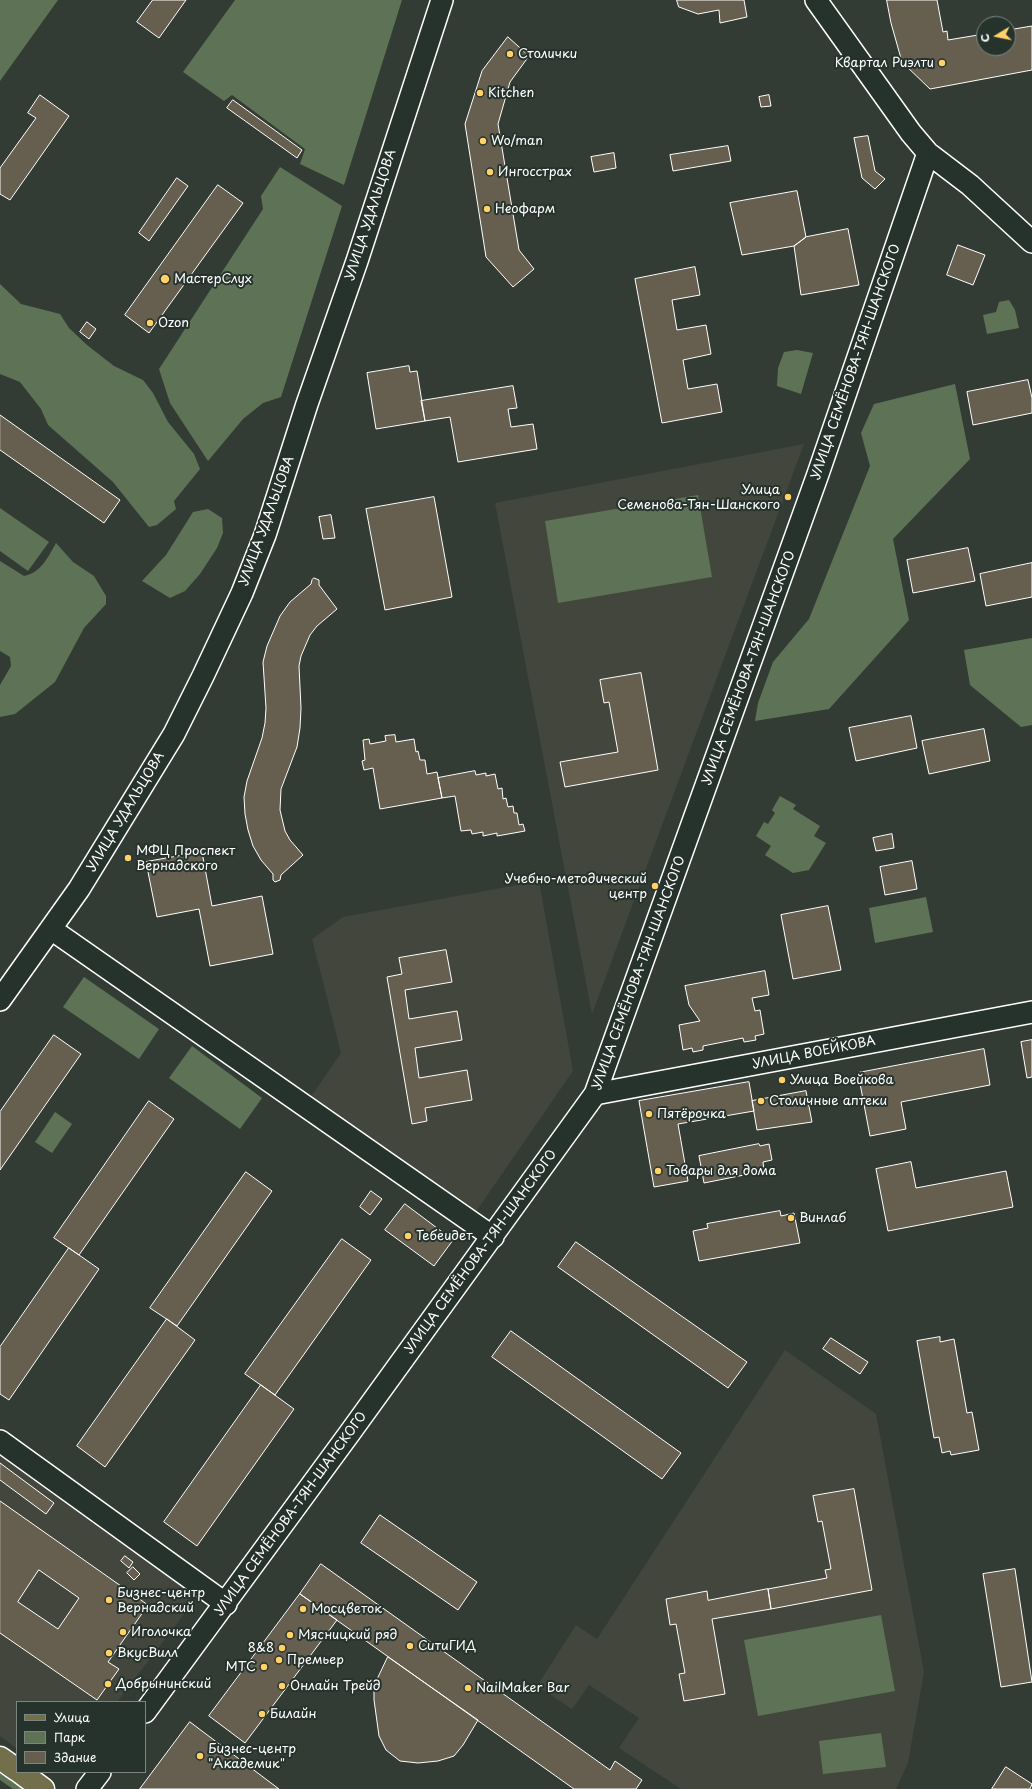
<!DOCTYPE html>
<meta charset="utf-8">
<style>
body{margin:0}
#map{position:relative;width:1032px;height:1789px;overflow:hidden;background:#333c34;font-family:"Playpen Sans",sans-serif}
canvas{display:block}
.legend{position:absolute;left:16px;top:1701px;width:130px;height:72px;box-sizing:border-box;background:#26332d;border:1px solid #7d8581;margin:0;padding:5px 7px;list-style:none;font-size:12px;color:#fff}
.legend li{display:flex;align-items:center;gap:8px;height:20px}
.legend b{width:20px;border:1px solid #7d8581}
.north{position:absolute;left:976px;top:16px;width:40px;height:40px;box-sizing:border-box;background:#26332d;border:1px solid #7d8581;border-radius:50%;rotate:260deg;font-size:11px;font-weight:700;line-height:16px;text-align:center;color:#fff}
.north::after{content:'';display:block;margin:auto;width:14px;height:18px;background:#ffd166;clip-path:polygon(50% 0,100% 100%,50% 72%,0 100%)}
</style>
<div id="map">
<canvas width="1032" height="1789"></canvas>
<ul class="legend">
<li><b style="height:5px;background:#726f4a"></b>Улица</li>
<li><b style="height:11px;background:#5e7356"></b>Парк</li>
<li><b style="height:11px;background:#665f4f"></b>Здание</li>
</ul>
<div class="north">С</div>
</div>
<script>
const ctx = document.querySelector('canvas').getContext('2d');
ctx.lineJoin = 'round';
function fillPath(path, color) { ctx.fillStyle = color; ctx.fill(path, 'evenodd'); }
function strokePath(path, color, width, dash) { ctx.strokeStyle = color; ctx.lineWidth = width; ctx.lineCap = dash ? 'butt' : 'round'; ctx.setLineDash(dash || []); ctx.stroke(path); }
function drawText(font, color, halo, rows, align = 'center') {
  ctx.font = font + ' "Playpen Sans",sans-serif'; ctx.lineWidth = 4; ctx.setLineDash([]); ctx.textBaseline = 'middle'; ctx.strokeStyle = halo; ctx.fillStyle = color; for (const [text, x, y, turn = 0] of rows) {
    ctx.save(); ctx.translate(x, y); ctx.rotate((+turn || 0) * Math.PI / 180); ctx.textAlign = isNaN(turn) ? turn : align; if (halo) ctx.strokeText(text, 0, 0); ctx.fillText(text, 0, 0); ctx.restore();
  }
}
fillPath(new Path2D(`
 M804,444L671,801L592,1014L495,503Z
 M539,881L573,1071L475,1213L310,1098L341,1053L312,939L343,917Z
 M785,1350L876,1414L924,1672L908,1763L896,1789H681L619,1748L639,1718L589,1685L572,1709L537,1686L576,1625L597,1639Z
 M0,1455L190,1591L191,1605L117,1702H17V1749L0,1736Z`), '#42463c');
fillPath(new Path2D(`
 M0,0H58L0,81Z
 M235,0H402L344,185L300,164L305,149L232,95L224,101L183,72Z
 M280,167L342,206L281,397L263,403L243,419L208,461L170,403L159,369L263,209L261,196Z
 M0,284L21,304L60,314L69,328L87,345L114,366L143,380L153,393L168,422L194,454L200,469L174,501L176,509L157,525L149,527L113,482L48,425L41,409L20,382L0,374Z
 M1009,300L1015,310L1019,328L987,334L983,315L996,312L999,302Z
 M797,350L813,353L801,394L777,386L778,368L784,352Z
 M955,384L970,459L893,539L909,620L829,709L755,721L758,703L773,662L809,619L870,466L861,433L874,404Z
 M698,495L712,577L558,603L545,521Z
 M0,508L49,542L28,571L0,551Z
 M208,509L222,518L223,533L217,548L200,574L185,591L170,598L142,581L166,555L193,512Z
 M56,543L73,562L94,576L106,596V604L84,628L55,682L15,714L0,717V685L11,666L10,657L0,651V561L24,576C41,573 48,557 56,543Z
 M1032,638V725L1021,727L970,685L964,650Z
 M780,796L796,805L793,809L820,826L814,836L826,843L809,870L793,873L765,855L771,846L756,836L764,822L768,824L775,813L772,810Z
 M926,897L933,932L875,943L869,908Z
 M84,977L159,1029L139,1059L63,1007Z
 M192,1046L262,1098L240,1129L169,1078Z
 M55,1112L72,1124L52,1153L35,1142Z
 M881,1615L895,1691L758,1716L744,1640Z
 M881,1733L886,1767L823,1774L819,1741Z
 M0,1773L23,1789H13L0,1780Z`), '#5e7356');
const building = new Path2D(`
 M153,0H186L159,38L137,22Z
 M677,0H744L747,17L720,23L719,10L698,14L679,7Z
 M887,0H937L943,32L947,31L948,40L984,34V48H1008V30L1032,26V70L930,89L902,62L891,23Z
 M508,37L529,56L510,82L498,124L519,250L534,269L513,287L486,257L465,124L482,71Z
 M40,95L69,116L10,200L0,194V168L36,118L28,113Z
 M769,95L771,106L761,107L759,97Z
 M233,100L302,150L297,158L227,108Z
 M868,136L875,171L885,179L875,189L862,178L854,138Z
 M728,146L731,161L673,171L670,155Z
 M614,153L616,168L594,172L591,157Z
 M177,178L188,186L149,241L139,233Z
 M218,185L243,203L149,333L125,315Z
 M797,191L806,237L794,246L742,255L730,203Z
 M848,229L859,285L801,295L794,246L806,237Z
 M958,245L985,255L973,285L947,275Z
 M695,267L700,295L672,300L677,330L706,325L711,354L683,360L688,389L717,384L722,412L662,423L635,279Z
 M87,322L96,329L89,339L80,332Z
 M409,366L410,372L417,371L425,421L376,429L367,373Z
 M1028,380L1032,398V413L973,425L967,392Z
 M513,386L517,408L508,409L511,427L533,424L537,449L458,462L450,417L425,421L421,401Z
 M0,415L120,500L104,523L0,450Z
 M434,497L452,597L385,610L366,509Z
 M331,515L335,538L323,539L319,517Z
 M968,548L975,581L913,593L907,560Z
 M1032,563V597L986,606L980,574Z
 M314,578L319,580V585L337,609L317,626L310,635L301,656L299,666L301,708L300,728L297,747L281,789L280,810L285,831L290,840L303,855L281,875L280,880L275,882L273,880V874L261,860L253,846L248,830L245,814L244,797L247,781L262,738L265,723L266,708L263,662L267,646L280,616L290,602L311,584L312,580Z
 M641,673L658,770L565,787L560,762L618,752L609,702L604,703L600,680Z
 M911,716L917,748L856,761L849,728Z
 M984,729L990,761L929,774L922,741Z
 M395,735L396,742L414,739L416,752L418,751L420,760H425L427,774L437,772L442,798L380,809L373,768L364,770L362,761L365,760L363,740L369,739L370,744L386,741L385,736Z
 M475,771L476,775L486,773V776L495,774L498,789L502,788L503,799L506,798L508,807L513,806L514,813H517L519,825L523,824L525,831L497,836V833L483,836V832L472,834L471,830L461,831L455,796L442,798L438,778Z
 M892,834L894,848L876,851L873,838Z
 M202,852L212,906L262,896L273,954L210,966L199,909L157,917L146,862Z
 M912,861L917,889L885,895L880,867Z
 M828,906L841,970L793,979L781,915Z
 M446,950L452,982L405,990L409,1019L457,1011L462,1040L415,1048L419,1078L467,1070L472,1100L425,1108L427,1121L412,1124L387,977L402,974L399,958Z
 M765,971L769,995L752,998L755,1011L760,1010L764,1034L755,1036L756,1040L744,1042L743,1038L703,1046V1050L693,1052L692,1048L683,1050L679,1025L700,1021L689,1005L685,986Z
 M54,1035L81,1054L0,1170V1112Z
 M1032,1040V1077L1027,1078L1021,1042Z
 M984,1049L990,1085L901,1102L906,1129L870,1136L858,1073Z
 M749,1082L754,1111L678,1124L688,1181L654,1187L639,1101Z
 M806,1091L812,1122L757,1130L752,1101Z
 M149,1101L174,1119L79,1255L54,1238Z
 M759,1144L760,1146L769,1144L772,1160L763,1162L764,1171L704,1183L699,1156Z
 M911,1162L916,1188L1006,1171L1013,1207L888,1231L876,1169Z
 M246,1172L272,1191L177,1326L150,1308Z
 M371,1191L382,1199L370,1215L360,1207Z
 M405,1204L453,1240L434,1266L385,1230Z
 M780,1211L781,1216L794,1213L800,1243L699,1261L693,1231L708,1228L707,1224Z
 M342,1239L371,1260L275,1395L245,1374Z
 M576,1242L747,1362L728,1388L558,1267Z
 M69,1248L99,1269L9,1400L0,1394V1347Z
 M167,1319L195,1340L105,1467L77,1446Z
 M511,1331L681,1453L662,1479L492,1357Z
 M940,1337V1342L954,1339L967,1413L972,1412L979,1450L951,1455L950,1451L942,1453L939,1437L934,1438L917,1341Z
 M831,1338L868,1362L860,1374L823,1349Z
 M261,1385L294,1409L197,1546L164,1522Z
 M0,1463L54,1503L46,1514L0,1480Z
 M854,1489L872,1590L771,1609L768,1589L827,1578L825,1570L831,1569L822,1521L818,1522L813,1496Z
 M0,1501L148,1605L108,1662L119,1669L97,1700L0,1633ZM39,1570L79,1598L58,1629L18,1602Z
 M380,1515L477,1582L458,1610L361,1543Z
 M125,1556L133,1562L129,1568L121,1561Z
 M321,1564L610,1770L615,1761L642,1780L636,1789H574L300,1594Z
 M133,1567L140,1574L134,1580L127,1573Z
 M1015,1569L1032,1682L1001,1687L983,1574Z
 M768,1589L771,1609L712,1619L725,1694L684,1701L679,1674L685,1673L676,1624L670,1625L666,1599L707,1591L708,1600Z
 M300,1594L337,1620L245,1743L209,1716Z
 M388,1657L478,1720L463,1745L454,1756L438,1761L418,1763L400,1761L386,1750L379,1736L374,1700V1686Z
 M190,1722L279,1789H140Z
 M1006,1767L1032,1784L1030,1789H992Z`);
fillPath(building, '#665f4f');
strokePath(building, '#fff', 1);
const minor = new Path2D(`
 M816,0L911,133L928,153L970,185L1032,242
 M51,929L493,1237
 M0,1000L79,889L174,734L203,676L242,593L265,535L307,404L357,261L442,0
 M595,1094L1032,1012
 M0,1441L226,1604
 M145,1712L349,1434L595,1094L818,474L928,153
 M87,1789L100,1772`);
const major = new Path2D(`
 M0,1758L17,1770
 M20,1772L43,1789`);
strokePath(minor, '#fff', 24);
strokePath(major, '#fff', 25);
strokePath(minor, '#26332d', 21);
strokePath(major, '#726f4a', 22);
for (const [x, y, r, color] of [
 [510,54,4,"#ffd166"],
 [942,63,4,"#ffd166"],
 [480,93,4,"#ffd166"],
 [483,141,4,"#ffd166"],
 [490,172,4,"#ffd166"],
 [487,209,4,"#ffd166"],
 [165,279,5,"#ffd166"],
 [150,323,4,"#ffd166"],
 [788,497,4,"#ffd166"],
 [128,858,4,"#ffd166"],
 [655,886,4,"#ffd166"],
 [782,1080,4,"#ffd166"],
 [761,1101,4,"#ffd166"],
 [649,1114,4,"#ffd166"],
 [658,1171,4,"#ffd166"],
 [791,1218,4,"#ffd166"],
 [408,1236,4,"#ffd166"],
 [109,1600,4,"#ffd166"],
 [303,1609,4,"#ffd166"],
 [123,1632,4,"#ffd166"],
 [290,1635,4,"#ffd166"],
 [410,1646,4,"#ffd166"],
 [282,1648,4,"#ffd166"],
 [109,1653,4,"#ffd166"],
 [279,1660,4,"#ffd166"],
 [264,1667,4,"#ffd166"],
 [108,1684,4,"#ffd166"],
 [282,1686,4,"#ffd166"],
 [468,1688,4,"#ffd166"],
 [262,1714,4,"#ffd166"],
 [200,1756,4,"#ffd166"]
]) { const dot = new Path2D(); dot.arc(x, y, r, 0, 2 * Math.PI); ctx.fillStyle = color; ctx.fill(dot); strokePath(dot, '#26332d', 1.5); }
drawText('13px', '#fff', '#26332d', [
 ["Столички",518,54],
 ["Квартал Риэлти",934,63,"right"],
 ["Kitchen",488,93],
 ["Wo/man",491,141],
 ["Ингосстрах",498,172],
 ["Неофарм",495,209],
 ["МастерСлух",174,279],
 ["Ozon",158,323],
 ["Улица",780,490,"right"],
 ["Семенова-Тян-Шанского",780,505,"right"],
 ["МФЦ Проспект",136,851],
 ["Вернадского",136,866],
 ["Учебно-методический",647,879,"right"],
 ["центр",647,894,"right"],
 ["Улица Воейкова",790,1080],
 ["Столичные аптеки",769,1101],
 ["Пятёрочка",657,1114],
 ["Товары для дома",666,1171],
 ["Винлаб",799,1218],
 ["Тебеидет",416,1236],
 ["Бизнес-центр",117,1593],
 ["Вернадский",117,1608],
 ["Мосцветок",311,1609],
 ["Иголочка",131,1632],
 ["Мясницкий ряд",298,1635],
 ["СитиГИД",418,1646],
 ["8&8",274,1648,"right"],
 ["ВкусВилл",117,1653],
 ["Премьер",287,1660],
 ["МТС",256,1667,"right"],
 ["Добрынинский",116,1684],
 ["Онлайн Трейд",290,1686],
 ["NailMaker Bar",476,1688],
 ["Билайн",270,1714],
 ["Бизнес-центр",208,1749],
 ["\"Академик\"",208,1764]
], 'left');
drawText('13px', '#fff', '#26332d', [
 ["УЛИЦА УДАЛЬЦОВА",371,215,-72],
 ["УЛИЦА СЕМЁНОВА-ТЯН-ШАНСКОГО",856,362,-71],
 ["УЛИЦА УДАЛЬЦОВА",267,521,-70],
 ["УЛИЦА СЕМЁНОВА-ТЯН-ШАНСКОГО",749,668,-70],
 ["УЛИЦА УДАЛЬЦОВА",126,812,-59],
 ["УЛИЦА СЕМЁНОВА-ТЯН-ШАНСКОГО",639,973,-70],
 ["УЛИЦА ВОЕЙКОВА",814,1053,-11],
 ["УЛИЦА СЕМЁНОВА-ТЯН-ШАНСКОГО",481,1252,-54],
 ["УЛИЦА СЕМЁНОВА-ТЯН-ШАНСКОГО",291,1514,-54]
]);
</script>
